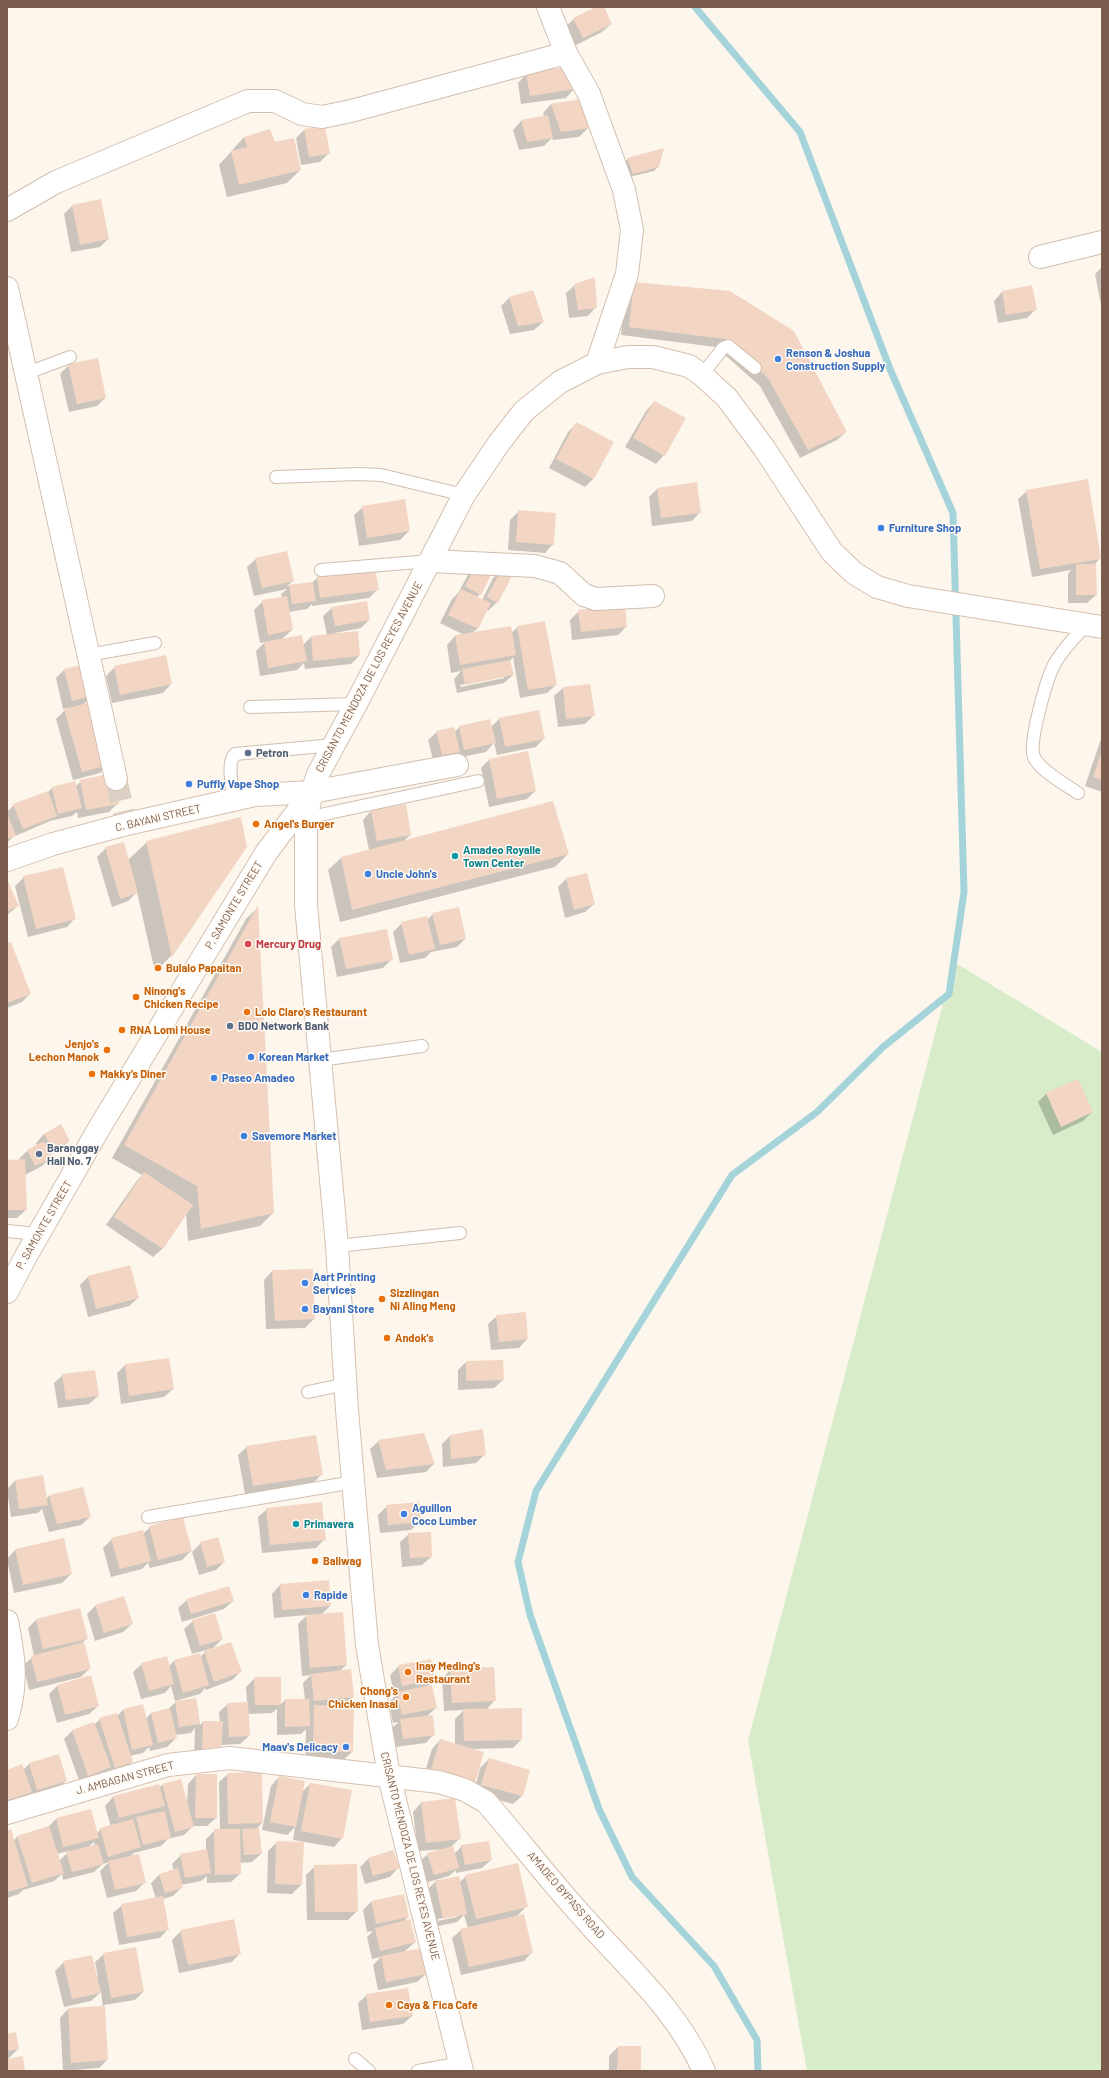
<!DOCTYPE html>
<style>
body{margin:0}
#map{position:relative;width:1109px;height:2078px;overflow:hidden;background:#fdf6ec;font-family:Barlow,sans-serif}
canvas{display:block}
.frame{position:absolute;inset:0;border:8px solid #7a5c4d;pointer-events:none}
</style>
<div id="map">
<canvas width="1109" height="2078"></canvas>
<div class="frame"></div>
</div>
<script>
const ctx = document.querySelector('canvas').getContext('2d');
ctx.lineJoin = 'round';
function fillPath(path, color) { ctx.fillStyle = color; ctx.fill(path, 'evenodd'); }
function strokePath(path, color, width, dash) { ctx.strokeStyle = color; ctx.lineWidth = width; ctx.lineCap = dash ? 'butt' : 'round'; ctx.setLineDash(dash || []); ctx.stroke(path); }
function drawText(font, color, halo, rows, align = 'center') {
  ctx.font = font + ' Barlow,sans-serif'; ctx.lineWidth = 3; ctx.setLineDash([]); ctx.textBaseline = 'middle'; ctx.strokeStyle = halo; ctx.fillStyle = color; for (const [text, x, y, turn = 0] of rows) {
    ctx.save(); ctx.translate(x, y); ctx.rotate((+turn || 0) * Math.PI / 180); ctx.textAlign = isNaN(turn) ? turn : align; if (halo) ctx.strokeText(text, 0, 0); ctx.fillText(text, 0, 0); ctx.restore();
  }
}
fillPath(new Path2D(`
 M954,962L1102,1052V2071H807L748,1741Z`), '#d8ecc9');
fillPath(new Path2D(`
 M598,7H603L611,24L602,32L574,46L565,27L574,19Z
 M526,74L574,89L566,98L521,104L518,83Z
 M581,100L588,128L579,137L553,140L552,138L544,146L519,150L513,130L521,121L544,116L543,113L551,104Z
 M304,130L329,153L320,162L301,165L296,138Z
 M244,137L274,143L300,170L287,183L227,197L219,165Z
 M628,159L658,167L654,171L629,177L624,163Z
 M72,206L108,239L100,247L71,252L64,214Z
 M1102,267V310L1095,274Z
 M634,283L730,292L846,432L837,440L800,458L760,386L716,347L621,335L626,292Z
 M575,285L596,307L588,316L569,318L566,293Z
 M1002,292L1035,310L1027,318L998,323L994,301Z
 M510,297L543,322L534,330L510,334L501,306Z
 M69,365L105,398L97,406L69,412L60,374Z
 M654,402L664,455L656,464L625,447L646,411Z
 M576,424L593,479L585,487L549,468L568,432Z
 M657,489L700,512L692,521L652,526L649,497Z
 M1027,491L1100,558L1095,564L1096,595L1087,603H1068V574L1071,570L1032,577L1018,499Z
 M363,507L409,531L400,540L359,546L354,515Z
 M519,511L553,544L545,553L508,550L510,520Z
 M256,559L293,581L287,586L312,583L318,577L377,590L369,598L312,606V604L307,609L289,612L292,630L282,639L303,645L311,637L327,635L323,616L332,608L369,620L361,628L335,633L359,656L351,664L305,669L304,663L297,670L260,676L256,651L265,642L260,643L254,610L263,601L282,598L281,594L287,589L254,596L247,567Z
 M476,566L480,594L476,598L482,600L493,578L502,570L497,602L488,611L487,610L477,629L472,633H511L518,627L556,685L547,693L520,698L513,657L510,661L513,675L504,683L457,693L454,679L461,671L451,673L447,645L455,636L464,635L440,623L452,599L458,593L468,575ZM504,676V678L461,687L460,685Z
 M579,611L626,627L618,635L572,640L570,620Z
 M115,667L171,684L163,693L112,703L106,676Z
 M64,670L93,695L82,706L108,764L100,773L73,780L56,719L67,708L63,709L56,678Z
 M590,685L594,715L585,724L558,727L554,696L563,688Z
 M499,719L544,738L536,747L497,755L494,743L486,752L434,763L428,740L437,732H454L460,727H491Z
 M1102,736V792L1085,786Z
 M489,760L535,791L527,799L489,807L481,768Z
 M81,781L118,803L109,812L78,818L77,812L72,816L50,821L13,837L7,843V812L14,805L48,792L52,788L75,782L76,786Z
 M371,811L410,835L404,841L568,854L555,867L340,922L328,870L341,858L369,850L363,820Z
 M147,842L246,846L171,956L155,972L137,892L128,901L112,907L97,857L106,848L128,860Z
 M24,877L75,918L67,927L28,937L15,886Z
 M566,879L594,904L585,912L565,918L558,887Z
 M7,882L18,906L7,915Z
 M257,908L273,1213L260,1226L188,1241L186,1214L162,1249L153,1257L106,1225L136,1182L142,1175L112,1158L246,919Z
 M433,914L465,939L457,947L431,952L425,958L400,963L393,932L402,923L427,920Z
 M340,938L392,959L383,968L337,977L331,947Z
 M7,944L30,994L22,1002L7,1008Z
 M1077,1080L1092,1112L1083,1121L1053,1135L1038,1102L1046,1094Z
 M61,1126L69,1141L60,1149L50,1155L51,1157L42,1166L25,1175L26,1210L17,1218H7V1161H19V1159L27,1151L37,1145L36,1143L44,1134Z
 M272,1271L314,1319L305,1328L266,1329L264,1280Z
 M88,1277L138,1298L129,1306L88,1317L80,1285Z
 M525,1313L527,1339L519,1348L491,1350L488,1324L497,1316Z
 M466,1362L503,1380L494,1388L458,1390V1370Z
 M125,1365L173,1389L164,1397L121,1404L117,1373Z
 M63,1375L98,1396L89,1404L58,1408L54,1383Z
 M450,1436L485,1454L476,1463L443,1467L442,1444Z
 M379,1441L434,1464L426,1472L377,1478L370,1449Z
 M247,1447L322,1474L313,1483L245,1494L238,1455Z
 M42,1476L46,1499L49,1496L82,1488L90,1517L81,1525L49,1532L42,1509L38,1513L11,1517L7,1489L15,1481Z
 M387,1506L420,1522L411,1530L380,1533L378,1515Z
 M267,1509L325,1539L316,1548L262,1553L258,1517Z
 M150,1527L191,1551L182,1560L150,1568L148,1563L142,1569L111,1577L103,1548L112,1539L143,1534Z
 M409,1534L431,1557L422,1565L402,1567L400,1542Z
 M201,1543L224,1562L216,1570L199,1575L192,1552Z
 M15,1550L71,1574L62,1583L14,1593L7,1559Z
 M280,1585L330,1606L322,1614L346,1665L339,1672L353,1697L343,1707L352,1752L343,1760H305L306,1729L301,1734L277,1735V1709L272,1713L248,1714L249,1736L240,1744L221,1745L194,1761L195,1728L191,1733L175,1735L176,1738L167,1747L150,1751L149,1747L143,1753L130,1756L132,1762L123,1770L106,1776L105,1772L101,1776L80,1783L64,1739L72,1731L94,1725L100,1719L117,1716L123,1710L142,1706L146,1719L151,1713L168,1709L176,1702L196,1699L200,1725L203,1722H220L219,1712L228,1704L247,1703L246,1687L255,1678L280,1705L285,1700H305L303,1683L311,1675L302,1676L298,1624L307,1615L274,1618L272,1594Z
 M187,1600L233,1601L224,1609L182,1622L178,1608Z
 M96,1605L132,1624L123,1632L95,1641L87,1614Z
 M80,1609L87,1638L83,1642L90,1668L81,1677L29,1690L23,1665L34,1656L28,1628L36,1620Z
 M193,1621L222,1639L213,1648L192,1654L184,1629Z
 M205,1652L240,1672L232,1680L206,1690L205,1688L200,1694L175,1701L171,1686L165,1693L141,1699L133,1672L142,1664L168,1667L174,1661L200,1657Z
 M399,1666L434,1680L426,1688L436,1708L427,1716L434,1734L426,1743L395,1747L392,1728L399,1722L393,1723L389,1702L398,1693L394,1694L390,1675Z
 M450,1670L495,1700L486,1710L521,1740L513,1748L471,1749L423,1778L432,1749L440,1740L455,1745V1719L464,1710L444,1711L442,1679Z
 M90,1677L98,1706L89,1714L57,1723L49,1694L57,1686Z
 M58,1755L66,1781L57,1789L29,1798L28,1795L22,1800L7,1805V1771L23,1770L29,1764Z
 M489,1759L522,1796L513,1804L474,1793L480,1768Z
 M261,1773L262,1823L256,1829L261,1854L252,1862L240,1863V1874L231,1882L207,1883V1876L201,1881L181,1885L182,1887L173,1896L163,1899L168,1929L160,1938L119,1945L113,1913L122,1905L156,1899L151,1883L160,1874L174,1871L172,1864L181,1855L206,1851V1839L215,1830H220L219,1782L228,1774Z
 M196,1775L216,1818L207,1826H193L184,1835L168,1839L161,1846L134,1853L130,1857L145,1882L136,1891L107,1898L100,1871L109,1862L103,1864L94,1872L63,1880L62,1874L54,1881L23,1890L19,1894L7,1898V1832L14,1840L17,1837L48,1827L56,1819L90,1810L97,1833L101,1829L111,1827L105,1806L113,1797L158,1785L159,1788L162,1785L180,1780L187,1804L188,1784ZM94,1842L95,1846L87,1848ZM69,1851L59,1861L57,1854Z
 M279,1777L302,1792L310,1784L342,1838L334,1847L293,1840L295,1827L287,1835L262,1830L271,1786Z
 M454,1799L460,1838L452,1846L454,1854L462,1846L491,1860L482,1868L456,1873V1870L449,1876L425,1883L419,1862L428,1854L445,1849L418,1851L413,1812L421,1803Z
 M277,1842L303,1843L301,1885L292,1894L267,1893L268,1851Z
 M368,1859L398,1868L390,1877L365,1884L360,1867Z
 M315,1866L357,1911L348,1920H307L306,1875Z
 M466,1876L527,1906L516,1917L532,1952L524,1961L461,1975L452,1938L461,1930L468,1928L464,1915L457,1922L434,1927L427,1890L437,1880L460,1882ZM457,1915V1917L438,1921V1919Z
 M371,1902L408,1917L403,1922L415,1942L404,1952L426,1974L417,1982L378,1990L373,1965L381,1957L372,1959L367,1937L373,1931L367,1932L363,1910Z
 M181,1931L240,1953L232,1962L179,1973L172,1940Z
 M104,1954L143,1992L135,2000L104,2005L107,2060L99,2068L63,2071L60,2018L68,2009L103,2007L101,1992L91,2001L64,2007L55,1971L64,1962L98,1977L95,1962Z
 M367,1995L412,2016L403,2024L362,2030L358,2003Z
 M7,2035L18,2049L8,2059L24,2071H7Z
 M618,2047L640,2071H609V2056Z`), '#0003');
strokePath(new Path2D(`
 M695,7L800,132L890,369L953,513L964,892L949,994L883,1047L817,1112L732,1175L536,1491L518,1562L530,1615L599,1809L632,1877L714,1966L757,2040L758,2071`), '#a5d3da', 7);
fillPath(new Path2D(`
 M596,7H604L612,24L583,38L573,18Z
 M572,66L575,89L530,96L526,73Z
 M581,99L589,128L561,132L551,104Z
 M548,115L553,138L527,142L521,120Z
 M325,125L330,154L309,157L304,129Z
 M270,129L275,142L294,138L301,170L239,185L231,151L247,147L244,137Z
 M664,148L659,167L633,174L627,158Z
 M101,199L109,239L80,245L72,205Z
 M595,277L597,308L578,310L574,284Z
 M634,282L730,291L794,331L847,432L808,450L768,378L725,339L629,327Z
 M1032,285L1037,310L1006,315L1002,291Z
 M533,290L544,322L518,326L509,297Z
 M98,358L106,398L77,404L68,364Z
 M654,401L686,418L665,456L633,438Z
 M576,422L614,442L594,479L556,459Z
 M1088,479L1101,559L1040,569L1026,490Z
 M697,482L701,513L661,518L657,488Z
 M405,499L410,531L367,538L362,506Z
 M518,510L556,513L554,545L516,542Z
 M287,551L294,581L262,588L255,558Z
 M1076,564H1096L1097,595H1076Z
 M476,565L492,573L481,595L465,586Z
 M375,568L379,590L320,598L317,576Z
 M502,569L513,574L498,603L487,597Z
 M313,582L316,601L292,604L289,585Z
 M461,589L491,603L478,629L448,615Z
 M287,596L293,630L268,635L262,600Z
 M367,601L370,620L335,626L331,607Z
 M625,605L627,627L581,632L578,610Z
 M545,621L557,685L528,690L517,626Z
 M511,626L516,655L460,665L455,635Z
 M358,631L360,656L313,661L311,636Z
 M302,635L307,661L268,668L264,642Z
 M166,655L172,684L120,695L114,666Z
 M510,660L514,675L465,685L462,669Z
 M86,664L94,695L72,701L64,669Z
 M590,684L595,716L566,719L563,687Z
 M92,702L109,765L82,772L64,709Z
 M539,710L545,739L505,747L499,718Z
 M490,719L496,743L464,750L459,726Z
 M454,727L460,752L442,755L436,731Z
 M528,751L536,791L497,799L489,759Z
 M1102,751V780L1093,777Z
 M113,773L119,804L86,810L80,780Z
 M75,781L82,808L58,814L52,787Z
 M48,791L57,816L23,829L13,804Z
 M553,801L569,854L352,910L341,857Z
 M406,804L411,835L377,841L371,810Z
 M7,813L16,836L7,839Z
 M241,817L247,847L172,957L146,841Z
 M124,842L138,893L120,899L105,847Z
 M63,867L76,919L36,929L23,876Z
 M587,873L595,904L574,910L566,878Z
 M7,879L19,906L7,911Z
 M258,905L274,1213L201,1229L197,1186L124,1145Z
 M459,907L466,939L440,945L432,913Z
 M427,916L435,949L409,955L401,922Z
 M387,929L393,960L346,969L339,938Z
 M11,942L31,994L7,1003V943Z
 M1078,1079L1093,1112L1061,1127L1046,1093Z
 M61,1124L70,1141L53,1150L44,1134Z
 M44,1141L52,1158L35,1166L27,1150Z
 M25,1159L27,1210H7V1160Z
 M144,1172L193,1205L163,1249L114,1217Z
 M130,1265L139,1298L96,1309L88,1276Z
 M313,1269L315,1319L275,1321L272,1270Z
 M526,1312L528,1339L499,1342L496,1315Z
 M169,1358L174,1389L129,1396L125,1364Z
 M503,1360L504,1380L466,1381V1361Z
 M95,1370L99,1396L66,1400L62,1374Z
 M483,1429L486,1455L451,1459L450,1435Z
 M424,1433L435,1464L386,1470L378,1440Z
 M316,1435L323,1475L253,1486L246,1446Z
 M43,1475L48,1505L19,1509L15,1480Z
 M83,1487L91,1517L57,1524L49,1495Z
 M322,1502L326,1540L270,1545L266,1508Z
 M419,1502L421,1522L388,1525L386,1505Z
 M183,1517L192,1551L158,1560L149,1526Z
 M143,1530L151,1561L120,1569L111,1538Z
 M431,1532L432,1557L410,1558L408,1533Z
 M218,1537L225,1562L207,1567L200,1542Z
 M64,1538L72,1574L23,1585L15,1549Z
 M329,1580L331,1606L282,1610L280,1584Z
 M229,1586L234,1601L191,1614L186,1599Z
 M124,1596L133,1624L104,1633L95,1605Z
 M80,1608L88,1639L43,1649L36,1619Z
 M343,1612L347,1665L310,1668L306,1615Z
 M215,1613L223,1639L200,1646L192,1620Z
 M84,1642L91,1669L37,1682L31,1656Z
 M231,1642L242,1672L214,1682L204,1651Z
 M200,1653L209,1685L183,1693L174,1660Z
 M167,1656L174,1684L149,1691L141,1663Z
 M431,1659L435,1680L402,1686L398,1665Z
 M494,1667L496,1701L452,1703L450,1669Z
 M351,1669L354,1697L314,1701L311,1674Z
 M91,1675L99,1706L65,1715L57,1685Z
 M254,1677H281V1705H255Z
 M432,1685L437,1708L402,1715L397,1692Z
 M196,1698L200,1724L179,1727L175,1701Z
 M285,1699H309L310,1726L285,1727Z
 M248,1702L250,1736L229,1737L227,1703Z
 M143,1704L153,1745L132,1750L123,1709Z
 M314,1705L354,1706L353,1752L313,1751Z
 M170,1708L177,1738L158,1743L151,1713Z
 M522,1708V1740L464,1741L463,1709Z
 M117,1713L133,1762L115,1768L99,1718Z
 M433,1715L435,1735L403,1739L400,1719Z
 M203,1721H223L221,1754L202,1753Z
 M94,1722L111,1767L88,1776L72,1730Z
 M440,1739L484,1752L475,1783L431,1770Z
 M59,1754L67,1781L37,1790L29,1763Z
 M489,1758L530,1770L523,1796L481,1785Z
 M22,1764L32,1792L7,1800V1770Z
 M262,1772L263,1823L228,1824L227,1773Z
 M196,1774H217V1818H195Z
 M279,1776L305,1781L296,1827L270,1822Z
 M181,1779L194,1827L175,1832L162,1784Z
 M310,1783L352,1790L343,1839L301,1831Z
 M159,1784L165,1806L119,1818L113,1796Z
 M455,1798L461,1839L426,1843L421,1802Z
 M91,1809L99,1838L63,1847L56,1818Z
 M165,1811L171,1838L143,1845L136,1817Z
 M133,1819L141,1847L108,1857L100,1828Z
 M49,1826L64,1873L32,1883L17,1836Z
 M259,1828L262,1854L244,1855L242,1829Z
 M11,1829L28,1886L7,1892V1831Z
 M214,1829H240L241,1874L215,1875Z
 M276,1841L304,1842L302,1885L275,1884Z
 M489,1841L492,1860L465,1865L461,1845Z
 M98,1844L104,1864L72,1872L66,1852Z
 M453,1846L459,1868L434,1875L427,1853Z
 M207,1849L211,1873L185,1878L180,1854Z
 M393,1850L400,1868L373,1876L368,1858Z
 M139,1854L146,1883L115,1890L108,1861Z
 M518,1863L528,1907L476,1919L465,1875Z
 M357,1864L358,1912H315L314,1865Z
 M178,1868L183,1888L165,1893L159,1874Z
 M459,1876L467,1914L443,1919L435,1881Z
 M404,1894L409,1917L376,1924L371,1901Z
 M163,1896L169,1930L127,1937L121,1904Z
 M524,1914L533,1953L469,1967L460,1929Z
 M234,1919L241,1954L188,1965L180,1930Z
 M410,1919L416,1942L380,1951L375,1928Z
 M136,1947L144,1992L111,1998L103,1953Z
 M422,1948L427,1974L386,1982L381,1956Z
 M92,1955L101,1993L72,1999L63,1961Z
 M408,1988L413,2016L370,2022L366,1994Z
 M105,2006L108,2060L71,2063L68,2008Z
 M16,2032L19,2049L7,2051V2034Z
 M618,2046H641V2071H617Z
 M23,2056L25,2071H7V2059Z`), '#f3d5c3');
strokePath(new Path2D(`
 M116,779L124,813`), '#dcd0c4', 22, [22, 11]);
const lane = new Path2D(`
 M27,373L70,357
 M702,375L723,348L728,346L755,368
 M276,477L358,474L381,475L464,495
 M321,570L430,561
 M88,655L155,643
 M250,707L356,704
 M1078,793C1066,785 1039,770 1034,757C1028,743 1047,677 1055,663C1063,649 1075,637 1086,625
 M234,800C233,787 226,764 235,754L334,745
 M306,818L478,781
 M320,1060L422,1046
 M7,1231L38,1234
 M337,1246L460,1233
 M308,1392L346,1384
 M148,1517L354,1482
 M355,2059L369,2071
 M418,2071L461,2063`);
const street = new Path2D(`
 M548,7L566,53L589,94L601,127L624,190L632,230L627,274L597,363
 M7,210L56,182L248,101H275L302,114L322,117L351,111L566,53
 M1040,257L1102,242
 M7,288L116,779
 M430,561L535,566L560,573L584,595L596,599L653,596
 M312,792L457,765`);
const secondary = new Path2D(`
 M7,860L53,844L127,824L255,795L312,792
 M7,1292L26,1256L101,1125L266,853L309,796
 M7,1621C14,1657 18,1683 7,1719
 M7,1813L168,1765L230,1758L439,1782L465,1790L486,1802C519,1840 550,1881 584,1918C627,1967 678,2011 704,2071
 M462,2071L389,1776L367,1645L347,1410L337,1246L306,905V818L312,792L318,774L356,704L464,495L499,443L524,411L560,382L597,363L628,357H653L689,366L702,375L727,398L764,448L832,552L854,573L877,587L908,596L1102,627`);
strokePath(lane, '#d1beb0', 14);
strokePath(street, '#d1beb0', 24);
strokePath(secondary, '#d6c0b0', 24);
strokePath(lane, '#fff', 12);
strokePath(street, '#fff', 22);
strokePath(secondary, '#fff', 22);
for (const [x, y, r, color] of [
 [778,359,4,"#3f7fe0"],
 [881,528,4,"#3f7fe0"],
 [248,753,4,"#5c6f8a"],
 [189,784,4,"#3f7fe0"],
 [256,824,4,"#e8710a"],
 [455,856,4,"#0f9aa8"],
 [368,874,4,"#3f7fe0"],
 [248,944,4,"#e0444e"],
 [158,968,4,"#e8710a"],
 [136,997,4,"#e8710a"],
 [247,1012,4,"#e8710a"],
 [230,1026,4,"#5c6f8a"],
 [122,1030,4,"#e8710a"],
 [107,1050,4,"#e8710a"],
 [251,1057,4,"#3f7fe0"],
 [92,1074,4,"#e8710a"],
 [214,1078,4,"#3f7fe0"],
 [244,1136,4,"#3f7fe0"],
 [39,1154,4,"#5c6f8a"],
 [305,1283,4,"#3f7fe0"],
 [382,1299,4,"#e8710a"],
 [305,1309,4,"#3f7fe0"],
 [387,1338,4,"#e8710a"],
 [404,1514,4,"#3f7fe0"],
 [296,1524,4,"#0f9aa8"],
 [315,1561,4,"#e8710a"],
 [306,1595,4,"#3f7fe0"],
 [408,1672,4,"#e8710a"],
 [406,1697,4,"#e8710a"],
 [346,1747,4,"#3f7fe0"],
 [389,2005,4,"#e8710a"]
]) { const dot = new Path2D(); dot.arc(x, y, r, 0, 2 * Math.PI); ctx.fillStyle = color; ctx.fill(dot); strokePath(dot, '#fffaf3', 1.5); }
drawText('bold 11px', '#366cbe', '#fffaf3', [
 ["Renson & Joshua",786,353],
 ["Construction Supply",786,366],
 ["Furniture Shop",889,528],
 ["Puffly Vape Shop",197,784],
 ["Uncle John's",376,874],
 ["Korean Market",259,1057],
 ["Paseo Amadeo",222,1078],
 ["Savemore Market",252,1136],
 ["Aart Printing",313,1277],
 ["Services",313,1290],
 ["Bayani Store",313,1309],
 ["Aguillon",412,1508],
 ["Coco Lumber",412,1521],
 ["Rapide",314,1595],
 ["Maav's Delicacy",338,1747,"right"]
], 'left');
drawText('11px', '#7a5c4d', '#fffaf3', [
 ["CRISANTO MENDOZA DE LOS REYES AVENUE",369,677,-62],
 ["C. BAYANI STREET",158,818,-13],
 ["P. SAMONTE STREET",234,905,-59],
 ["P. SAMONTE STREET",44,1225,-60],
 ["J. AMBAGAN STREET",125,1778,-15],
 ["CRISANTO MENDOZA DE LOS REYES AVENUE",410,1856,76],
 ["AMADEO BYPASS ROAD",566,1895,49]
]);
drawText('bold 11px', '#4e5e75', '#fffaf3', [
 ["Petron",256,753],
 ["BDO Network Bank",238,1026],
 ["Baranggay",47,1148],
 ["Hall No. 7",47,1161]
], 'left');
drawText('bold 11px', '#c56008', '#fffaf3', [
 ["Angel's Burger",264,824],
 ["Bulalo Papaitan",166,968],
 ["Ninong's",144,991],
 ["Chicken Recipe",144,1004],
 ["Lolo Claro's Restaurant",255,1012],
 ["RNA Lomi House",130,1030],
 ["Jenjo's",99,1044,"right"],
 ["Lechon Manok",99,1057,"right"],
 ["Makky's Diner",100,1074],
 ["Sizzlingan",390,1293],
 ["Ni Aling Meng",390,1306],
 ["Andok's",395,1338],
 ["Baliwag",323,1561],
 ["Inay Meding's",416,1666],
 ["Restaurant",416,1679],
 ["Chong's",398,1691,"right"],
 ["Chicken Inasal",398,1704,"right"],
 ["Caya & Fica Cafe",397,2005]
], 'left');
drawText('bold 11px', '#0d838f', '#fffaf3', [
 ["Amadeo Royalle",463,850],
 ["Town Center",463,863],
 ["Primavera",304,1524]
], 'left');
drawText('bold 11px', '#be3a42', '#fffaf3', [
 ["Mercury Drug",256,944]
], 'left');
</script>
